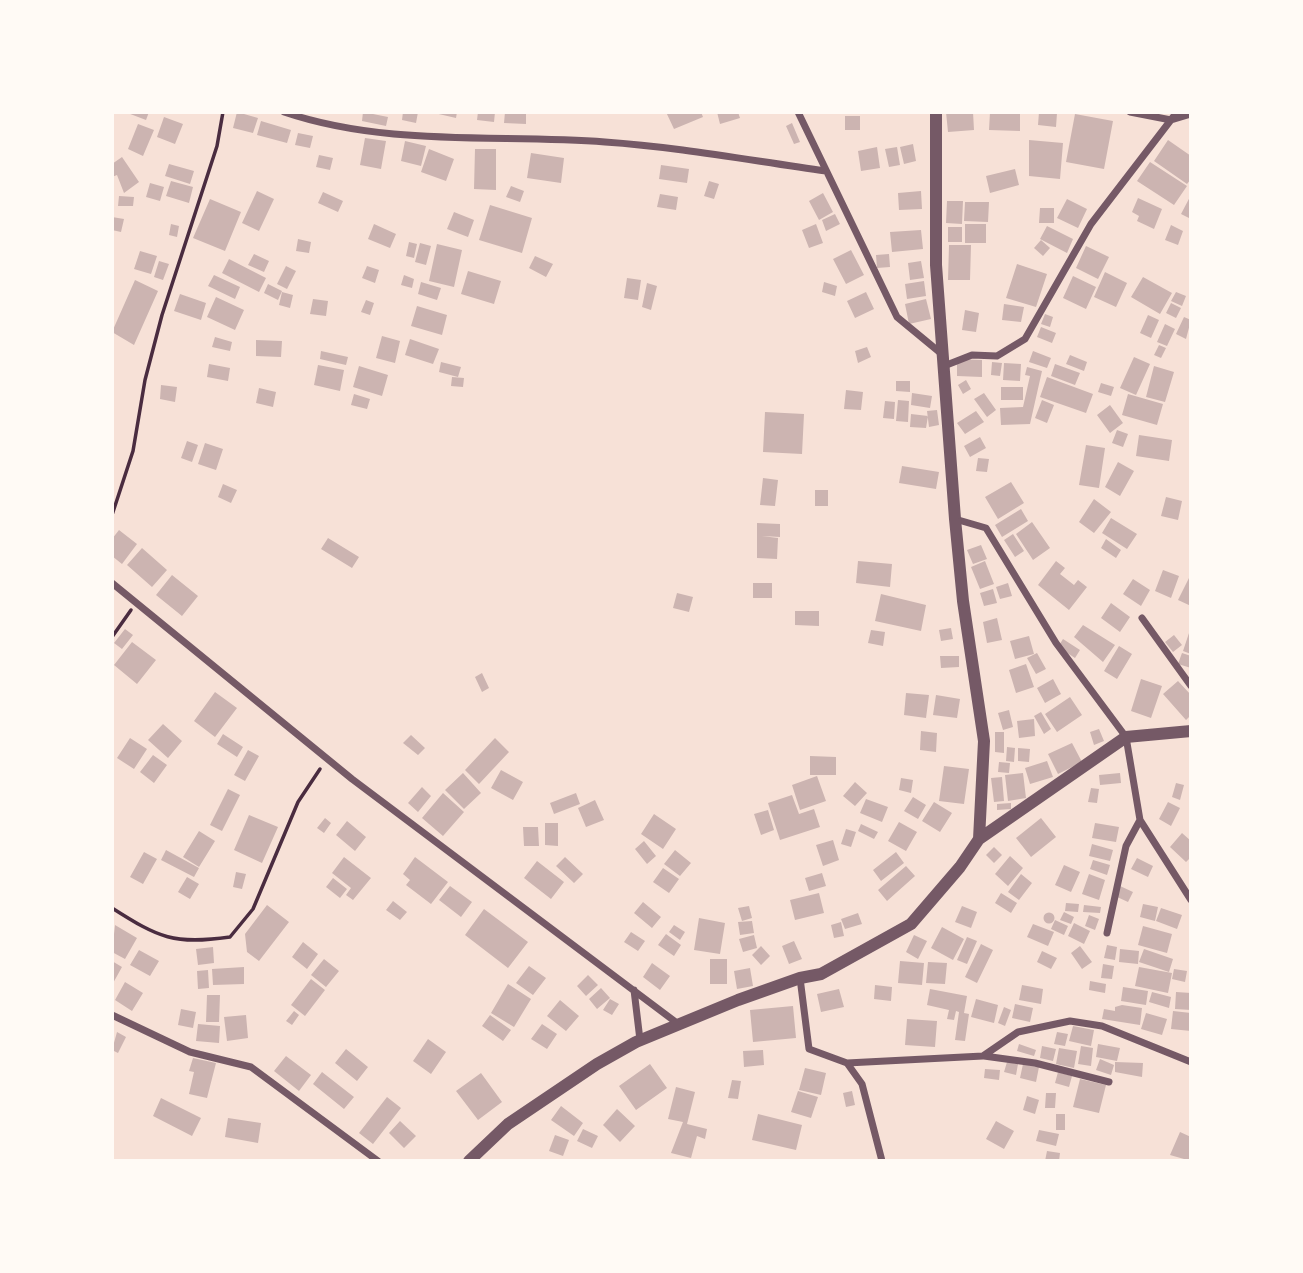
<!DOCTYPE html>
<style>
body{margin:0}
#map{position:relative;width:1303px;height:1273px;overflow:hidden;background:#f7e1d7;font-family:Figtree,sans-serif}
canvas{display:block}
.frame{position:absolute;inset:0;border:114px solid #fffaf5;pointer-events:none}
</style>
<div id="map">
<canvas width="1303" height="1273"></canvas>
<div class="frame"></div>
</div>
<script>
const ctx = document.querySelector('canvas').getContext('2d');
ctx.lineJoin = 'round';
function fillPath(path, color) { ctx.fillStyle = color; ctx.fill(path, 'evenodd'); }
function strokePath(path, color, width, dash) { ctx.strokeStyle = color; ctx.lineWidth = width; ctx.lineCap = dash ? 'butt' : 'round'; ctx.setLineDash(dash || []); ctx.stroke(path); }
fillPath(new Path2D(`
 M125,112H149L146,120Z
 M237,112L258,118L253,133L233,128Z
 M363,112L388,117L386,126L362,121Z
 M403,112H418L416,123L402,120Z
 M430,112H457L456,118Z
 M478,112H495L494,122L477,120Z
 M505,112H526V124L504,123Z
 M666,112H701L703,117L674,129Z
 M717,112H738L740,118L720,124Z
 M946,112H973L974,130L948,132Z
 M990,112H1020V131L989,130Z
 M1039,112L1057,113L1056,127L1038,125Z
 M1075,114L1113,121L1104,169L1066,162Z
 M845,116H860V130H845Z
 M164,117L183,124L175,144L157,137Z
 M261,121L291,130L287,143L257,135Z
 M792,123L800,142L794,144L786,126Z
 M138,124L154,130L143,156L128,149Z
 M298,133L313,136L310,148L295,145Z
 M365,138L386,141L381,169L360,165Z
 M1029,140L1063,143L1060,179L1029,176Z
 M1168,140L1191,156V179L1187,184L1154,161Z
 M405,141L426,146L421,166L401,161Z
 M913,144L916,161L904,164L900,147Z
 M877,147L880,168L861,171L858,151Z
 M897,147L900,165L889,167L885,149Z
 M429,149L454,159L446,181L421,172Z
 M475,149H496V190L474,189Z
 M531,153L564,158L561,183L527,178Z
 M319,155L333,158L330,170L316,167Z
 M122,157L139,182L124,193L117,175L112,177V164Z
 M1150,162L1187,186L1174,205L1137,181Z
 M169,164L194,171L190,184L165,176Z
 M661,165L689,169L687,183L659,179Z
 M1015,169L1019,185L990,193L986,176Z
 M171,181L193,187L189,203L166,196Z
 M709,181L719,184L714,199L704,196Z
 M150,183L164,187L160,201L146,197Z
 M511,186L524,191L520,202L506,197Z
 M257,191L274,199L259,231L242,223Z
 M921,191L922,209L899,210L898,193Z
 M323,192L343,201L338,212L318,203Z
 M823,193L833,212L819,220L809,201Z
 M660,194L678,197L676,210L657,207Z
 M1191,195V219L1181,214Z
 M119,196L134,197L133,206H118Z
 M1138,198L1162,209L1154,229L1137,221L1139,216L1132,212Z
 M210,199L241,212L225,251L193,238Z
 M1067,199L1087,209L1078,228L1057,218Z
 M947,201H963L962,224L946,223Z
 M965,202H989L988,222L964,221Z
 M490,205L532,218L522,253L479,240Z
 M1040,208H1054V223H1039Z
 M454,212L474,220L468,237L447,229Z
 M835,214L840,224L826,231L822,220Z
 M112,217L124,219L121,232L112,230Z
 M171,224L179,226L177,237L169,235Z
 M374,224L396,234L390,248L368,239Z
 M816,224L823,243L809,248L802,230Z
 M965,224H986V243H965Z
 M1171,225L1183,231L1178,245L1165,240Z
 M1047,226L1073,239L1067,253L1040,239Z
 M948,227H962V242H948Z
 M921,230L923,249L892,252L890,232Z
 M298,239L311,242L309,253L296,251Z
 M1041,240L1050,248L1043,256L1034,248Z
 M409,242L417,244L414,258L406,256Z
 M420,243L431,246L426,265L415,262Z
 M437,244L462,250L454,287L429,281Z
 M949,245H971L970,280H948Z
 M1086,246L1109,257L1098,279L1076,268Z
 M851,250L864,275L846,284L833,259Z
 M140,251L157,256L151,274L134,269Z
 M254,254L269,261L264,272L248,265Z
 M889,254L890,267L877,268L876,255Z
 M535,256L553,264L546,277L529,268Z
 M229,259L266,278L259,292L222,273Z
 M159,261L169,264L163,280L154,277Z
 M921,261L924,278L910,280L908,263Z
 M1017,264L1047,274L1036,307L1006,298Z
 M286,266L296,271L287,289L277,284Z
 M367,266L379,270L375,283L362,278Z
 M468,271L501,281L494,304L461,294Z
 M1105,272L1127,283L1116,307L1094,297Z
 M214,275L240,287L235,299L208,286Z
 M404,275L414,279L412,288L401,285Z
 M1073,276L1096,287L1086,309L1063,298Z
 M1143,277L1172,293L1160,314L1131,297Z
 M627,278L641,280L638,300L624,298Z
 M135,280L158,291L134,345L112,332Z
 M924,281L926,296L907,299L905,284Z
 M421,282L441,288L437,300L418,294Z
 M824,282L837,286L835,296L822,292Z
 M647,283L657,286L651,310L642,307Z
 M268,284L282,291L278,300L264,293Z
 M282,292L293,295L290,308L279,305Z
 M866,292L874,309L855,318L847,301Z
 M1176,292L1186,296L1182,306L1171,301Z
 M180,294L206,303L201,320L174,311Z
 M216,297L244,310L235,330L207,317Z
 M313,299L328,301L326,316L310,314Z
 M926,299L931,319L909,324L905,304Z
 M366,300L374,303L370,315L361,312Z
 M1171,303L1181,308L1176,318L1166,313Z
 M1004,304L1024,307L1021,322L1002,320Z
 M417,306L447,315L442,335L411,326Z
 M965,310L979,313L976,332L962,330Z
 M1045,314L1053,317L1050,327L1041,324Z
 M1148,315L1159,320L1151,338L1140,333Z
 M1184,317L1191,320L1186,339L1176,334Z
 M1165,324L1175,329L1167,346L1157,342Z
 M1041,327L1056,333L1052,343L1037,337Z
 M382,336L400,341L395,363L376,358Z
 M215,337L232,342L230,351L212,347Z
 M410,339L439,349L433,364L405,355Z
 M256,340L282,341L281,357L256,356Z
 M1159,345L1166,348L1161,358L1154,355Z
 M867,347L871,357L858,363L855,351Z
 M321,351L348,357L346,365L320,359Z
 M1033,351L1051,358L1047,368L1029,362Z
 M1070,355L1087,362L1084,371L1066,364Z
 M1134,357L1150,364L1136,395L1120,388Z
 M957,359L982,360V377L957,376Z
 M441,362L461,367L458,377L439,372Z
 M992,362L1002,363L1000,376L991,375Z
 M1004,363L1021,364L1020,381L1003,380Z
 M209,364L230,368L228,381L207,377Z
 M1055,364L1080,373L1075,385L1051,376Z
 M318,365L344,370L340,391L314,385Z
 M359,366L388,375L382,396L353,387Z
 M1154,366L1174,372L1165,402L1146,397Z
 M1027,367L1042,371L1030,424L1001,425L1000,408L1023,407L1030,376L1025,375Z
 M452,377L464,378L463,387L451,386Z
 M1047,377L1093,394L1086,413L1040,397Z
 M966,380L971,389L963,394L958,385Z
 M896,381H910V392L896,391Z
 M1101,383L1114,387L1111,396L1098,392Z
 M161,385L177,387L175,402L160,399Z
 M1001,387H1023V400H1001Z
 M259,388L276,392L273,407L256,403Z
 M846,390L863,392L861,410L844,409Z
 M912,393L932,396L930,408L911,405Z
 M984,393L996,410L987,417L974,399Z
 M354,394L370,399L367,409L351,405Z
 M1128,394L1163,404L1157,425L1122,415Z
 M898,400L909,401L908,422L896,421Z
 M1042,400L1054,405L1047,423L1035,418Z
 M885,401L895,402L894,419L883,418Z
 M1110,405L1123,423L1110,433L1097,415Z
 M937,410L939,425L929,427L927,411Z
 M976,411L984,422L965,434L957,423Z
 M765,412L804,414L802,454L763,452Z
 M911,414L928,416L926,428L910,427Z
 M1117,430L1128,434L1123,447L1112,443Z
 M1139,435L1172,440L1169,461L1136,456Z
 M980,437L986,448L970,457L964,446Z
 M187,441L198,445L192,462L181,458Z
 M205,443L223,449L216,470L198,464Z
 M1086,445L1105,448L1099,488L1079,485Z
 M978,458L989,459L987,472L976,471Z
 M1118,462L1134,471L1120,496L1105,487Z
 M902,466L939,472L936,489L899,483Z
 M763,478L778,480L775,506L760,505Z
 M1011,482L1024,503L998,519L985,497Z
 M223,484L237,490L231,503L218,497Z
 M815,490H828V506H815Z
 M1166,497L1182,501L1178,520L1161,516Z
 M1094,499L1111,512L1094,533L1079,522Z
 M1021,509L1028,521L1002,537L995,525Z
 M1111,518L1137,534L1127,549L1102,533Z
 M1032,522L1050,548L1033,560L1016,534Z
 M757,523L780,524V537L762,536L778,538L777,559L757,558Z
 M119,530L137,544L122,564L112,556V539Z
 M1013,534L1024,551L1015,557L1004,540Z
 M328,538L359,557L352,568L321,549Z
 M1106,539L1121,550L1116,558L1101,548Z
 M981,545L987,559L973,564L967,550Z
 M142,548L167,570L152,587L127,565Z
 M858,561L892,564L890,587L856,583Z
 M985,561L994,584L980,589L971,567Z
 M1056,561L1065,568L1060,574L1074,585L1078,580L1087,587L1069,610L1038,585Z
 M1163,570L1179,576L1171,598L1155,591Z
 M1191,574V606L1178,600Z
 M172,575L198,596L182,616L156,595Z
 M1133,579L1150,590L1141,606L1123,594Z
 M753,583H772V598H753Z
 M1008,583L1012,596L1000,599L996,587Z
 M993,589L997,603L984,606L980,593Z
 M677,593L693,597L689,612L673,608Z
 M881,594L926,605L921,631L875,621Z
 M1111,603L1130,617L1120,632L1101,618Z
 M795,611H819V626L795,625Z
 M997,618L1002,640L987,643L983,622Z
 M1083,625L1115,645L1103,662L1074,637Z
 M1191,627V654L1183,651Z
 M951,628L953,639L941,641L939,630Z
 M125,629L133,635L122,649L114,643Z
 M871,630L885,632L883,646L868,643Z
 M1174,635L1182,645L1173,652L1165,642Z
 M1029,636L1034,654L1015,659L1010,641Z
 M1063,639L1080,650L1075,658L1058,647Z
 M132,642L156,660L137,684L114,665Z
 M1119,646L1132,654L1117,679L1104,671Z
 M1037,653L1046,669L1036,674L1027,658Z
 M1182,653L1191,656V668L1178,664Z
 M940,656H959V667L941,668Z
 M1026,664L1034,687L1016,693L1009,670Z
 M482,673L489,688L482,692L475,677Z
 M1053,679L1061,694L1045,703L1037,688Z
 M1141,679L1162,686L1151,718L1131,711Z
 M1178,681L1191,695V715L1186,720L1163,694Z
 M215,692L237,708L215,737L194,721Z
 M906,693L929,695L926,718L904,715Z
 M936,695L960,699L957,718L933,715Z
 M1070,697L1082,715L1057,732L1045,714Z
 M1009,710L1013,727L1003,730L998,713Z
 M1041,712L1051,729L1044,734L1034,716Z
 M1034,719L1035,736L1019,738L1017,721Z
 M163,724L182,741L168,758L148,740Z
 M1099,729L1104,741L1094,745L1090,732Z
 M921,731L937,733L936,752L920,750Z
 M995,732H1004V753L995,752Z
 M223,734L243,747L237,757L217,744Z
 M411,735L425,748L418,755L403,743Z
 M130,738L147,749L134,769L117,758Z
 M495,738L509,752L479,784L465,770Z
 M1072,743L1082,762L1058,774L1048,754Z
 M1007,747L1015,748L1014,762L1006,761Z
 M1018,748L1030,749L1029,762L1018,761Z
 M248,750L259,756L245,781L234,775Z
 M153,755L167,765L154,783L140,772Z
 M810,756L836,757V775H810Z
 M1047,761L1053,777L1030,784L1025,768Z
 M999,762L1010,763L1009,773L998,772Z
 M944,766L969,769L964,804L939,801Z
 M501,770L523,782L513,800L491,788Z
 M463,773L481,793L464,809L445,790Z
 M1023,773L1026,798L1008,801L1005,775Z
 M1120,773L1121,783L1100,785L1099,775Z
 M817,776L826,801L800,810L792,785Z
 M1002,777L1004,801L994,802L991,778Z
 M901,778L913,780L911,793L899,790Z
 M855,782L867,793L855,806L843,796Z
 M1176,783L1184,785L1180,800L1172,797Z
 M422,787L431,796L418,812L408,803Z
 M1091,788L1099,789L1097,803L1088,802Z
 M228,789L240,795L222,831L210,825Z
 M443,793L464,812L443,836L422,818Z
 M576,793L580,804L554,814L550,803Z
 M792,795L799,814L814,809L820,827L780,840L768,803Z
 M913,797L926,805L918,819L904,811Z
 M866,799L888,807L882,822L860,813Z
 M595,800L604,820L586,827L578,808Z
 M934,802L952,813L940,832L922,821Z
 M1168,802L1180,808L1171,826L1159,819Z
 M1011,803V809L997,810V804Z
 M768,810L774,830L761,835L754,814Z
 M654,814L676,829L663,849L641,834Z
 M249,815L278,827L262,863L234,850Z
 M325,818L331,823L324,833L317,828Z
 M1041,818L1056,837L1031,857L1016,838Z
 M347,821L366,837L355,851L336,835Z
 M899,822L917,832L906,851L888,841Z
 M545,823H558V846L545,845Z
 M1095,823L1119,827L1116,842L1092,838Z
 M861,824L878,832L874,839L858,831Z
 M523,827H538L539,846H524Z
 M846,829L856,832L851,847L841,844Z
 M199,831L215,841L199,867L183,857Z
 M1182,833L1191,841V857L1186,862L1170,847Z
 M833,840L839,860L823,866L816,845Z
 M644,841L656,856L647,864L635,849Z
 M1092,844L1113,850L1110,861L1089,856Z
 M994,847L1002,855L994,863L986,855Z
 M166,850L199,868L194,877L161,860Z
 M675,850L691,863L680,876L664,864Z
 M144,852L157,859L143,884L130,877Z
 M896,852L904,863L881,881L873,870Z
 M1010,856L1023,868L1008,886L995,874Z
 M344,857L371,878L353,900L346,895L351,888L332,873Z
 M415,857L448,882L431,904L406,885L410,880L403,874Z
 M565,857L583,874L574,883L556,866Z
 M1137,858L1153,866L1148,877L1131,869Z
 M1093,860L1110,865L1107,875L1090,869Z
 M537,861L564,882L551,899L524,878Z
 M1064,865L1080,872L1071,892L1055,885Z
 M906,866L915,876L887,901L878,890Z
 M663,868L679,879L669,893L653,882Z
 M236,872L246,874L242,889L233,887Z
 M822,873L826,886L809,891L805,878Z
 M1021,874L1032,883L1019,900L1008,892Z
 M1089,874L1105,880L1099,900L1082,894Z
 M187,877L199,884L190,899L178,892Z
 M333,878L347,889L340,898L326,887Z
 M450,886L472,902L461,917L439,900Z
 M1120,886L1133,892L1128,902L1115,896Z
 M819,893L824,913L795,920L790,900Z
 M1001,893L1017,903L1011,913L995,903Z
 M393,901L407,912L400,920L386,910Z
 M643,902L661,917L652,928L634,913Z
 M1066,903L1079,904L1078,912L1065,911Z
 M1143,904L1158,907L1155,921L1140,917Z
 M267,905L289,922L259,961L247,952L245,934Z
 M1084,905L1101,907L1100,913L1083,912Z
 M749,906L752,918L742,921L738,908Z
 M962,906L977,912L971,928L955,922Z
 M1161,908L1182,915L1177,929L1156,921Z
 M484,909L528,942L508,968L465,935Z
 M1064,912L1074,917L1071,924L1060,920Z
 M1043.5 918a5.5 5.5 0 1 1 11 0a5.5 5.5 0 1 1-11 0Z
 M858,913L862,924L845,929L841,919Z
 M1089,915L1099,919L1095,930L1085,926Z
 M699,918L725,923L720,954L694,950Z
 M1055,920L1068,926L1064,935L1051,929Z
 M752,921L754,933L740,935L738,922Z
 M841,922L844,936L834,938L831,925Z
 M1074,923L1090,931L1084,944L1068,936Z
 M1033,924L1054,932L1048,946L1027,937Z
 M115,925L137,938L125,959L112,952Z
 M674,925L685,932L680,940L669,932Z
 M1143,926L1172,934L1167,953L1138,945Z
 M942,927L964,939L953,960L931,948Z
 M631,932L645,941L638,951L624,942Z
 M666,934L681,945L674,956L658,945Z
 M754,935L757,948L743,952L739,939Z
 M914,935L927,941L918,959L906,952Z
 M967,937L977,941L967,964L957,960Z
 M794,941L802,959L789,964L782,946Z
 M303,942L318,954L307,969L292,957Z
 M981,944L993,950L977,983L965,977Z
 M1107,945L1117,947L1115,960L1104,958Z
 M761,946L770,956L761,965L752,955Z
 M1080,946L1092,962L1082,969L1071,953Z
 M213,947L214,963L198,965L196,949Z
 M1120,949L1139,951L1138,964L1119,962Z
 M1144,949L1173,959L1169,972L1139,962Z
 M139,950L159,961L150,976L130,965Z
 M1042,951L1057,958L1051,969L1037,962Z
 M324,959L339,971L326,987L311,975Z
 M710,959H727V984H710Z
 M112,961L122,967L112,985Z
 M900,961L924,963L922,985L898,983Z
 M928,962L947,963L945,984L926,983Z
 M652,963L670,976L660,990L643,977Z
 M1103,964L1114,966L1112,979L1101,978Z
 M529,966L546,978L533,995L516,983Z
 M244,967V984L213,985L212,969Z
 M1139,967L1172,973L1168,993L1135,986Z
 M750,968L753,986L737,989L734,971Z
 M1174,969L1187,971L1185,982L1172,979Z
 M208,970L209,988L198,989L197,971Z
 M588,975L598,985L586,996L577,986Z
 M311,979L325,990L305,1016L291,1005Z
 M1090,981L1106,984L1105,993L1089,990Z
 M125,982L143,993L132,1011L115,1000Z
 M508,984L531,999L514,1027L491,1013Z
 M875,985L892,987L891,1001L874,999Z
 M1022,985L1043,989L1041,1004L1019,1000Z
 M1123,987L1148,991L1146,1005L1121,1001Z
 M601,988L610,998L597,1009L589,999Z
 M839,989L844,1007L821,1012L817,994Z
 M930,989L967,996L964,1013L969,1014L965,1041L955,1040L959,1012L956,1011L954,1020L947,1019L949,1010L927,1005Z
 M1152,992L1171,997L1169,1008L1149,1002Z
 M1176,992L1191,993V1010L1175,1009Z
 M207,995H220L219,1022H206Z
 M610,999L619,1004L612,1015L603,1010Z
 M976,999L998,1005L994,1023L971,1017Z
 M560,1000L579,1016L566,1031L547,1016Z
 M1015,1004L1033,1008L1030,1022L1012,1018Z
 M1122,1005L1142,1008L1140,1025L1102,1019L1104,1009L1115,1011V1007Z
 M793,1006L796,1038L753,1042L750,1010Z
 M1004,1007L1011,1010L1005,1026L998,1023Z
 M181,1009L196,1012L193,1028L178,1025Z
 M294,1011L299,1015L292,1025L286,1021Z
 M1173,1011L1191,1013V1031L1171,1029Z
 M1146,1013L1167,1019L1162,1035L1141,1029Z
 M246,1015L248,1038L227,1041L224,1017Z
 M490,1015L511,1030L503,1041L482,1026Z
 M907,1019L937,1021L935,1047L905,1045Z
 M198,1024L220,1026L219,1043L196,1041Z
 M542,1024L557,1034L547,1049L531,1039Z
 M1073,1026L1094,1030L1091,1046L1069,1041Z
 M117,1032L126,1037L118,1053L112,1050Z
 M1057,1032L1068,1034L1065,1046L1054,1044Z
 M428,1039L446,1052L431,1074L413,1061Z
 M1019,1044L1036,1050L1034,1056L1017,1051Z
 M1098,1044L1120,1048L1117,1061L1096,1057Z
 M1042,1046L1056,1049L1053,1061L1040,1058Z
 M1081,1046L1093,1048L1091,1066L1078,1064Z
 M1059,1048L1077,1051L1074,1068L1056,1064Z
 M346,1049L368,1067L357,1081L335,1063Z
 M763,1050L764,1065L744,1067L743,1051Z
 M286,1056L311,1075L299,1091L274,1071Z
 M193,1058L216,1063L207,1098L189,1094L194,1072L189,1071Z
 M1100,1059L1114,1065L1111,1075L1096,1070Z
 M1007,1062L1018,1064L1016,1075L1004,1072Z
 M1115,1062L1143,1063L1142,1077L1115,1072Z
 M650,1064L667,1088L636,1110L619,1086Z
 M1023,1064L1039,1067L1036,1082L1020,1078Z
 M805,1068L826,1073L821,1095L799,1090Z
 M985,1069L1000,1070L999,1080L984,1078Z
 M322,1072L354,1097L344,1109L313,1084Z
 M1058,1072L1072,1076L1069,1087L1055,1083Z
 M481,1073L502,1102L478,1120L456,1091Z
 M1080,1079L1106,1085L1099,1113L1073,1107Z
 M732,1080L741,1081L738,1099L728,1098Z
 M676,1087L695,1092L687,1124L707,1129L705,1139L697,1136L691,1158L671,1153L683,1122L668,1119Z
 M798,1091L818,1097L811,1118L791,1112Z
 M852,1091L855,1105L846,1107L843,1093Z
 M1046,1093H1056L1055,1108H1045Z
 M1027,1096L1039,1100L1035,1114L1023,1110Z
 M387,1097L401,1108L373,1144L359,1133Z
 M161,1098L201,1118L192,1136L153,1116Z
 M561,1106L583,1123L574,1136L551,1120Z
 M617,1109L635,1126L620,1142L603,1125Z
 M758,1114L802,1125L796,1150L752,1140Z
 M1056,1114H1065V1130H1056Z
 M228,1118L261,1123L258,1143L225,1137Z
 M400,1121L416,1136L404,1148L389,1133Z
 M996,1121L1014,1131L1004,1149L986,1139Z
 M583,1129L598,1136L592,1148L577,1141Z
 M1039,1130L1059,1134L1056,1146L1036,1141Z
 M1180,1132L1191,1137V1161L1170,1155Z
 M555,1135L569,1140L563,1156L549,1151Z
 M1047,1151L1060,1153L1059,1161H1045Z`), '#ccb4b1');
strokePath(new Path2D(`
 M112,515L133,451L145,380L162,315L217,146L223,112
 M112,637L131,610
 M112,908C159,938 174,945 230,937L253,909L298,802L320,769`), '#4a2c40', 3.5);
strokePath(new Path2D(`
 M284,112C387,147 498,134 605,142C679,147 753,161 826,171
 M798,112L897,317L943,355
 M1130,112L1171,120L1191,114
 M944,366L972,355L997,356L1025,339L1091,224L1177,112
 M955,519L986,528L1056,643L1126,737L1140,820L1191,900
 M112,583L352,779L677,1023
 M1142,618L1191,686
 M1107,933L1126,846L1140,820
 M800,978L809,1049L847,1063L862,1084L882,1161
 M634,990L640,1040
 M112,1015L190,1052L251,1067L378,1161
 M984,1056L1035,1063L1109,1082
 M847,1063L983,1056L1018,1032L1070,1021L1102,1026L1191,1062`), '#755966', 7);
strokePath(new Path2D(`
 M936,112V265L955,519L963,601L984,741L979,839
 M469,1161L508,1124L597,1064L636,1042L738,1000L800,978L821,974L911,924L960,867L979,839L1126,737L1191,731`), '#755966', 12);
</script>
